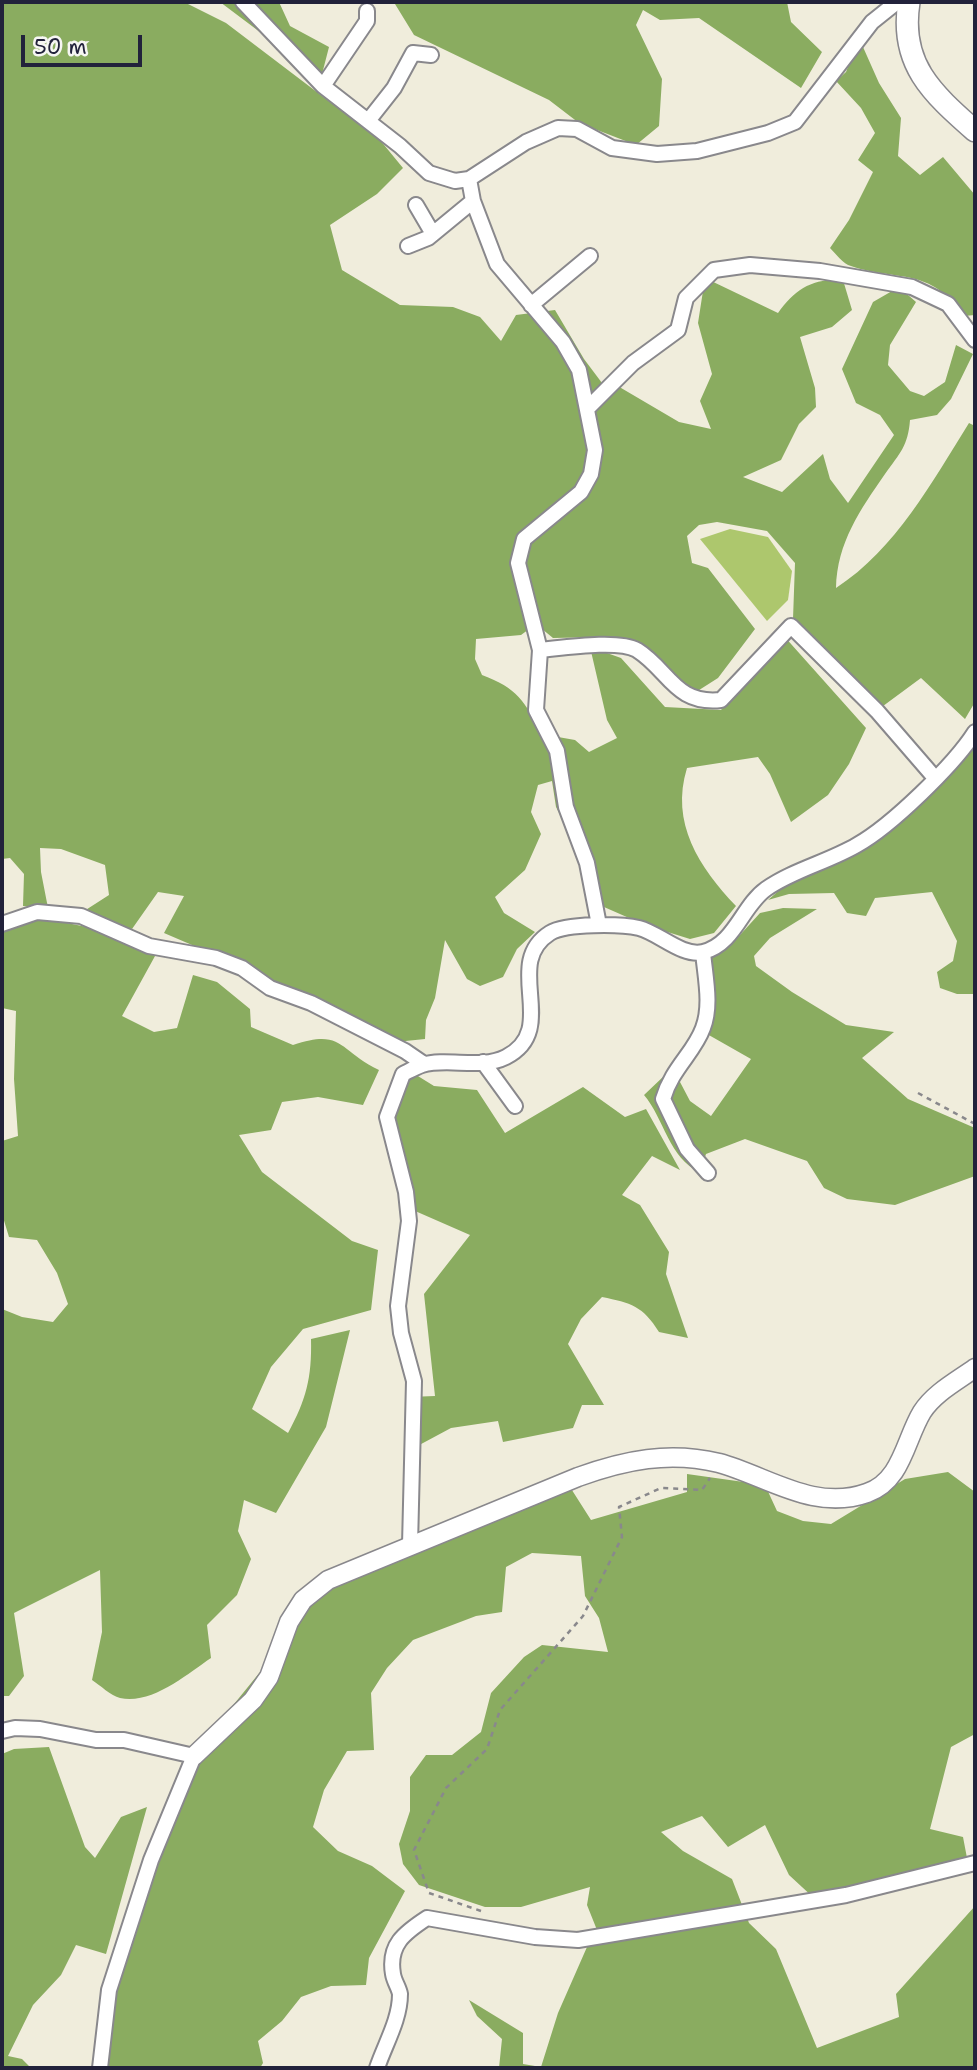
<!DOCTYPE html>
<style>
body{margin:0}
#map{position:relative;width:977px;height:2070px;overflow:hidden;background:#f0eddc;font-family:"Shantell Sans",sans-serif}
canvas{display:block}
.frame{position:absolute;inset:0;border:4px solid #22223b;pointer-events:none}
.scale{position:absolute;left:21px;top:35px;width:121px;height:32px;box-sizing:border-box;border:4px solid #22223b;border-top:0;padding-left:9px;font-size:21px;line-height:24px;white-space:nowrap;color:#22223b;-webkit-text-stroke:5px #f6f6f2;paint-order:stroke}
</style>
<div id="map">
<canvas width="977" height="2070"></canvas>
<div class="frame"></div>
<div class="scale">50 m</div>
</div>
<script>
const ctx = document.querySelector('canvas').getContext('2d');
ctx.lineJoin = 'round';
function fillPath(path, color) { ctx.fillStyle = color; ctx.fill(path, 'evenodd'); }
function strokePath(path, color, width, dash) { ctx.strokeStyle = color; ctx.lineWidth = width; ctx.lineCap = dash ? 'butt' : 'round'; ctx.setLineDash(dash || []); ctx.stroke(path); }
fillPath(new Path2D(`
 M730,529L768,537L792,571L788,600L767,621L700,539Z`), '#adc76d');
fillPath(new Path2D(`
 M2,2H184L226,23L380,140L403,168L377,194L330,225L342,270L400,305L453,307L480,317L501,341L516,315L555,310L584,359L605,387L616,385L679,422L711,429L700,401L712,374L698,323L705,278L778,313C795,289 813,278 843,280L852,310L832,327L800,337L815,388L816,407L799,424L781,460L743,477L782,492L823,454L830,479L848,503L894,435L880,415L856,403L842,369L873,302L899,287L916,302L890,345L888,365L910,391L924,396L945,382L956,345L973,354L951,399L937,415L910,420C908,446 900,453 885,474C860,510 837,543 836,588C896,549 932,482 969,423L975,426V702L965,719L921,678L879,709L793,619L795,563L767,531L717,522L699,525L687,536L692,563L708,568L755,629L718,678L696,692L671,681L634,650L599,637L553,638L536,624L521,635L476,639L475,659L482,675C517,688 525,701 541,734L575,740L589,752L617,738L607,720L590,647L621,658L665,707L721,710L783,635L866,728L849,764L828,795L791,822L770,774L758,757L687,768C670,823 699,867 736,906L714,933L690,939L645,925L604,907L595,894L577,847L556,807L552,781L538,785L531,812L541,834L525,870L495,897L504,913L535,932L517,949L503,977L480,986L467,979L445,940L435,998L426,1020L425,1039L386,1043L289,996L256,987L244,976L199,948L164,933L184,896L158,892L132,929L81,913L109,895L105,865L61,849L40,848L41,872L48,908L23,906L24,874L10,858L2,859Z
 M220,2H279L290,26L329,47L321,78Z
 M378,2H787L791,22L822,52L801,88L699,18L660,20L643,10L636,25L662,79L659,126L636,145L579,123L549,100L414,35L395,4Z
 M859,38L879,83L901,118L898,156L920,175L943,157L975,195V315L964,316C929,266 899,282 851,266C843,264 836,254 830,248L849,220L873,172L858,160L875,133L861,108L836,81L846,72Z
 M975,743V994H957L940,988L937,972L953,961L957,941L932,892L875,898L866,916L847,913L834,893L789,894L768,900L797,875L858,851Z
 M783,908L817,909L770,938L754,956L756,966L792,992L846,1025L894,1032L862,1058L908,1099L975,1128V1176L895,1205L847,1199L824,1188L807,1161L745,1139L706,1154L700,1172C669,1159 664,1118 644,1095L665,1075L680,1082L690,1101L711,1116L751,1059L700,1030L699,980L710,957L729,947L760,913Z
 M52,920L112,932L160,947L122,1016L154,1032L177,1028L193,975L217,982L250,1009L251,1027L293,1045C343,1028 338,1050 379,1070L363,1105L318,1097L282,1102L271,1130L239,1135L262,1172L352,1241L378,1250L371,1310L303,1329L271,1367L252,1409L288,1433C306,1400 312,1378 311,1339L350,1330L326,1427L276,1513L244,1500L238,1531L251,1559L237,1595L207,1625L211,1658C187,1674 152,1705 120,1698C111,1696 100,1685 92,1680L102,1632L100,1570L14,1613L24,1676L9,1696H2V1309L22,1317L53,1322L68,1304L57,1273L37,1240L9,1237L2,1214V1141L18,1136L14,1079L16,1011L2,1008V924L9,921Z
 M413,1073L434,1086L477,1090L505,1133L583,1087L625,1117L646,1109L680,1170L652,1156L622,1195L640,1205L669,1252L666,1274L688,1338L659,1332C643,1306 631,1303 602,1297L581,1319L568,1344L604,1405H582L573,1428L503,1442L498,1421L451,1428L410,1450L409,1397L435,1396L424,1294L470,1235L406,1207L389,1142L391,1089Z
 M948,1472L975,1492V1734L951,1747L930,1829L963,1837L967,1858L815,1899L789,1875L765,1825L728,1847L702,1816L661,1832L683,1851L732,1879L749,1923L776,1949L817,2048L899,2017L896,1994L975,1906V2068H499L502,2039L477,2016L469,2000L523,2033V2064L541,2067L558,2013L587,1947L601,1940L587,1905L590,1887L521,1907H485L419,1885L403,1864L399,1844L410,1811V1777L426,1755H452L481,1732L491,1693L524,1657L542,1645L608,1652L599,1618L585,1596L581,1556L532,1553L506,1567L502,1612L476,1616L413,1640L387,1668L371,1693L374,1750L347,1751L324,1790L313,1827L338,1851L372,1866L405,1891L369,1958L366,1985L331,1986L301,1997L282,2021L258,2041L263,2063L260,2068H91L172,1820L213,1730L286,1640L309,1596L385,1555L447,1541L481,1514L570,1487L591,1520L687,1492V1474L765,1485L777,1511L803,1521L831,1524L905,1479Z
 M49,1747L85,1847L95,1858L121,1817L147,1807L106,1954L76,1945L61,1975L33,2005L8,2056L22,2059L31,2068H2V1754L14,1749Z`), '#8aac60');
const minor = new Path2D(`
 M243,2L323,86L400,146L429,173L455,181L469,179L526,142L558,128L577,129L612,148L657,154L697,151L768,133L795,122L872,22L897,2
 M323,86L367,21V11
 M368,121L394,88L413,53L431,55
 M469,179L473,201L497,264L563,342L579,370L595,450L591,474L581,492L524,539L518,563L540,650L536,710L557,751L566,807L587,863L599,925
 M416,205L433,234
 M408,246L428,238L473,201
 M531,305L590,256
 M587,409L633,363L678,330L686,298L714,270L750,265L820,271L912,287L948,304L975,340
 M540,650C562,648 618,639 637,650C669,670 675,705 721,700L791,626L877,711L935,778
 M2,924L37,912L81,916L149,946L216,958L242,968L270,988L311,1003L405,1051L424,1064
 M703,952C705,976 712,1005 703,1028C694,1053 672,1068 663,1099L687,1149L708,1173
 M483,1062L515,1106
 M410,1545L414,1381L401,1333L398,1306L409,1221L406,1192L387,1117L403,1074C409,1071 416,1067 422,1065C448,1057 480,1070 506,1057C561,1029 501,964 550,933C566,923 621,924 639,928C659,933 682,957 703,952C735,944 742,906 766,889C793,870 828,862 857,845C891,826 954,765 975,732
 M2,1731L15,1728L40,1729L96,1740H124L194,1756L151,1860L109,1990L100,2068
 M377,2068C385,2044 400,2020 400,1994C399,1988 394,1981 393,1974C388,1945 404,1933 427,1918L535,1937L578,1940L846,1895L975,1863`);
const tertiary = new Path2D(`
 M194,1756L253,1700L269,1677L289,1622L303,1600L328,1580L578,1477C625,1460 669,1451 719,1463C767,1476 814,1512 867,1493C902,1481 905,1440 922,1412C934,1393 957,1381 975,1368`);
const secondary = new Path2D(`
 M909,2C899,64 932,93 975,131`);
strokePath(minor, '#89888c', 18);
strokePath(tertiary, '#89888c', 21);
strokePath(secondary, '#89888c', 24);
strokePath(new Path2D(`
 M918,1093L975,1124
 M481,1911L429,1893L414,1850L446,1788L487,1749L500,1710L583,1616L622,1537L619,1507L661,1488L702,1490L710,1478`), '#89888c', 2.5, [5, 5]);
strokePath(minor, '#fff', 14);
strokePath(tertiary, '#fff', 18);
strokePath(secondary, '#fff', 21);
</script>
